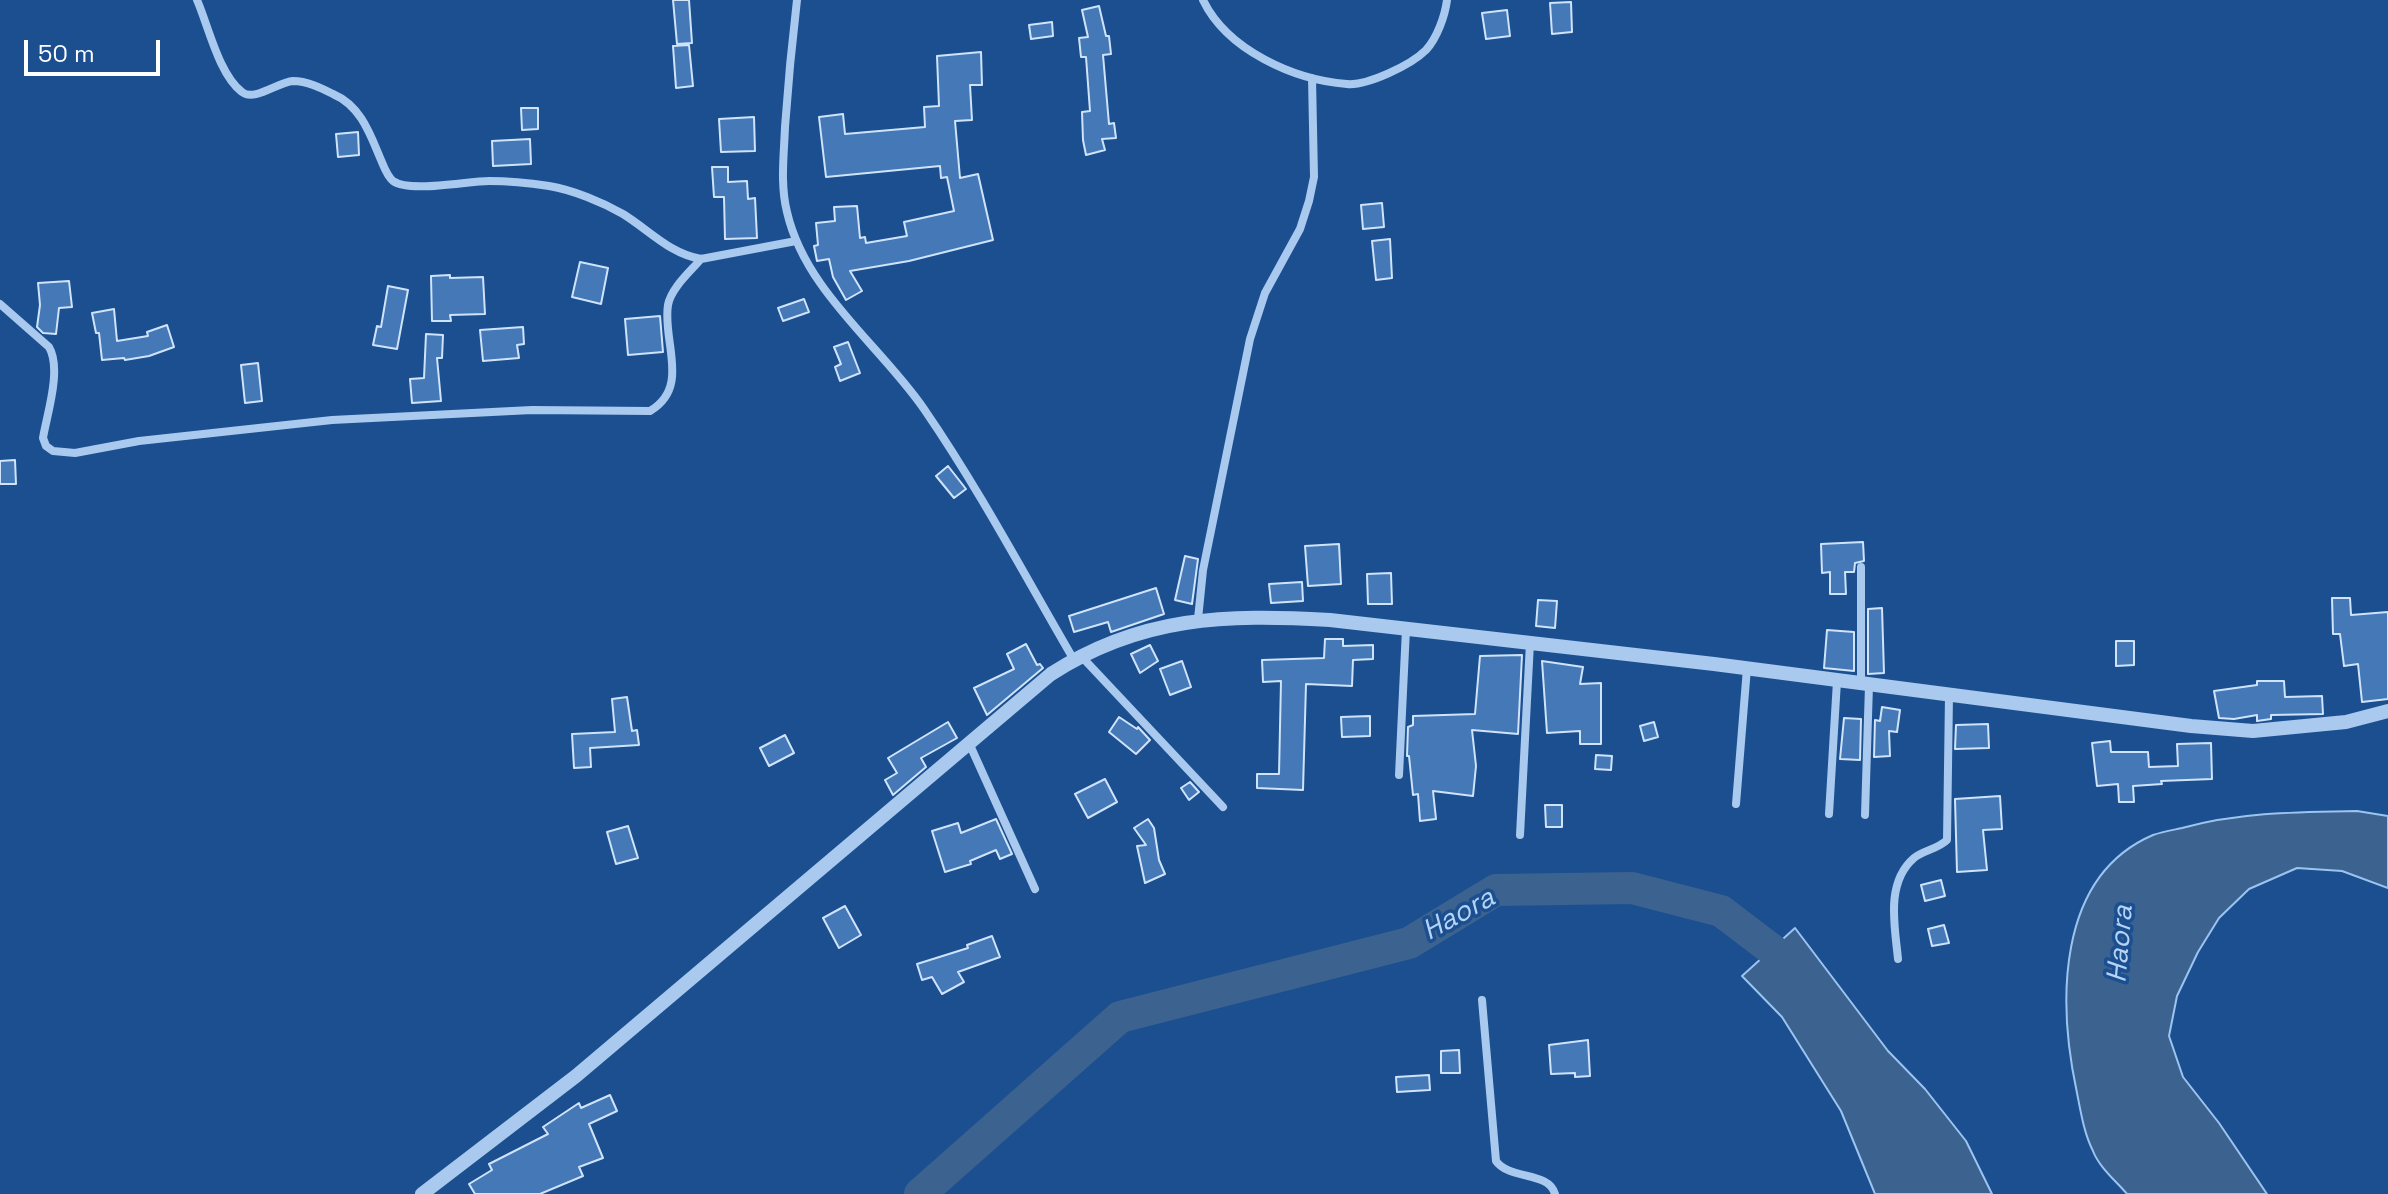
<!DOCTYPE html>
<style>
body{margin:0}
#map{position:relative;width:2388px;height:1194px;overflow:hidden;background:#1b4f8f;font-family:"Space Grotesk",sans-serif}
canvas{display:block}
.scale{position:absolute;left:24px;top:40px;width:136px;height:36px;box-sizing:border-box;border:4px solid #fff;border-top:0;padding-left:10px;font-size:24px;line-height:28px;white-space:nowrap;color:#fff;-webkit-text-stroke:6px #1b4f8f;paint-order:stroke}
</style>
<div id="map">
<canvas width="2388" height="1194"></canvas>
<div class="scale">50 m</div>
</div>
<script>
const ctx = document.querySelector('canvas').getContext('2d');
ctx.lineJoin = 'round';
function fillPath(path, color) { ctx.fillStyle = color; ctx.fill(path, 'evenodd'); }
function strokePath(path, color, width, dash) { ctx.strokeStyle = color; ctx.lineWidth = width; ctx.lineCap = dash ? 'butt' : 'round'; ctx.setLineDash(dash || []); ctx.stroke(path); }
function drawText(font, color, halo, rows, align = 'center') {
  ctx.font = font + ' "Space Grotesk",sans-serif'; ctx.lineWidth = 7; ctx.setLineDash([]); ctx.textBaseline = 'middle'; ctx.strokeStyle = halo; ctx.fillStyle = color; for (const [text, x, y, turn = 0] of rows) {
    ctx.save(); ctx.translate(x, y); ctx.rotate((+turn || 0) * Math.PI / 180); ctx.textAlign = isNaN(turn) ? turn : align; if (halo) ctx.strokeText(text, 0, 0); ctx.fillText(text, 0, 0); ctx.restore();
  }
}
const water = new Path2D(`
 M2357,811L2388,816V888L2342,871L2297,868L2249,889L2219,918L2198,952L2177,996L2169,1036L2183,1077L2219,1123L2267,1194H2127C2116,1181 2099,1167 2093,1151C2084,1133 2081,1113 2077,1093C2058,1005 2055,877 2153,835C2162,832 2173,830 2182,828C2240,812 2298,812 2357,811Z
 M1795,928L1888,1051L1925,1089L1966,1141L1992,1194H1875L1841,1111L1782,1017L1742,976Z`);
fillPath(water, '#3c6290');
strokePath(water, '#9cc4f0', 2);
strokePath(new Path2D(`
 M920,1194L1120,1017L1409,943L1496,890L1632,888L1721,911L1796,968L1802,977`), '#3c6290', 32);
const building = new Path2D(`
 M673,0H689L692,43L677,44Z
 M1571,2L1572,32L1552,34L1550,3Z
 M1099,6L1106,36H1109L1111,54L1103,55L1109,124L1114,123L1116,138L1102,139L1105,150L1086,155L1083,140L1082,112L1090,111L1086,57H1081L1079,38L1088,37L1082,10Z
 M1507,10L1510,36L1486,39L1482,13Z
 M1052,22L1053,36L1031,39L1029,25Z
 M689,45L693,86L676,88L673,46Z
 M981,52L982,85H970L972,120L955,121L960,178L978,174L993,240L909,261L850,271L862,291L846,300L833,277L829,259L817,261L814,246L818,245L816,223L835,221L834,207L857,206L860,238L865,237L866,243L907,236L904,222L954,211L947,177L941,178L940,166L826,177L819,117L843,114L845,134L925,127L924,107L939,106L937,56Z
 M521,108H538V129L522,130Z
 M754,117L755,151L721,152L719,119Z
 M358,132L359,155L338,157L336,134Z
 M530,139L531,164L493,166L492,141Z
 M712,167H728V182L747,181L748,199L755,198L757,238L725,239L724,197H714Z
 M1382,203L1384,227L1363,229L1361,205Z
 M1390,239L1392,278L1376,280L1372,241Z
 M580,262L608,268L601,304L572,297Z
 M450,275V278L483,277L485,314L450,315L451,321H432L431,276Z
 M69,281L72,307L59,308L56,334L43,333L37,327L40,305L38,283Z
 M388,286L408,290L397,349L373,345L377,326L381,327Z
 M804,299L809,312L783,321L778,308Z
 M114,309L117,341L148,336L147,332L167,325L174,347L149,356L125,360L124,358L102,360L99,333H96L92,313Z
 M660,316L663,352L628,355L625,319Z
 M523,327L524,344L517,345L519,358L483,361L480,330Z
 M426,334L443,335L442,358H437L441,401L412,403L410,379L424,378Z
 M848,342L860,373L840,381L835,367L841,364L834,347Z
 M258,363L262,401L245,403L241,365Z
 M15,460L16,484H0V461Z
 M948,466L966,489L954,498L936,476Z
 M1863,542L1864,561L1855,563L1854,572H1845L1846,594H1830V572L1822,573L1821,544Z
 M1339,544L1341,584L1308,586L1305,546Z
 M1185,556L1198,559L1192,604L1175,600Z
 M1391,573L1392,604H1368L1367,574Z
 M1302,582L1303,601L1271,603L1269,584Z
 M1156,588L1164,614L1111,632L1108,622L1074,632L1069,616Z
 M2332,598H2350L2351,615L2388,612V699L2362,702L2358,664L2344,666L2340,634H2333Z
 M1538,600L1557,601L1555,628L1536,626Z
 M1882,608L1884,673L1868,674V609Z
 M1827,630L1854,632V671L1824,668Z
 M1325,639H1343V646L1373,645V659L1353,660L1352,686L1306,684L1303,790L1257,788V774H1279L1281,681L1263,682L1262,660L1324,658Z
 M2116,641H2134V665L2116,666Z
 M1026,644L1037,665L1040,664L1043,668L987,715L974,688L1014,669L1007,654Z
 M1150,645L1158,661L1140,673L1131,654Z
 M1522,655L1518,734L1472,730L1476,766L1473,796L1433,791L1436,819L1420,821L1418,794L1413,795L1409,756H1407L1408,727L1413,725V716L1475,714L1480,656Z
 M1182,661L1191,687L1170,695L1160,669Z
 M1542,661L1583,667L1580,684L1601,683V744H1580V731L1547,733Z
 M2257,681H2284L2285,697L2322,696L2323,714L2271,715V719L2257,721V715L2234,719L2219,718L2214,691L2257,685Z
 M627,697L632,731L637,730L639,745L590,748L591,767L574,768L572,734L615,732L612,699Z
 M1882,707L1900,710L1897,732L1889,731L1890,756L1874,757L1875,720L1880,721Z
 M1370,716V736L1342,737L1341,717Z
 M1119,717L1137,729L1138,727L1150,740L1136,754L1109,732Z
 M1844,718L1861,719L1860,760L1840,759Z
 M948,722L957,738L921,758L926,767L893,795L885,780L897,773L888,758Z
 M1654,722L1658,737L1644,741L1640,726Z
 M1988,724L1989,748L1955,749L1956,725Z
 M785,735L794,753L769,766L760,748Z
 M2110,741L2111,752H2148L2149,767L2178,766L2177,744L2211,743L2212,779L2161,781L2162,784L2133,786L2134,802H2119L2118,784L2097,786L2092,743Z
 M1596,755L1612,756L1611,770L1595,769Z
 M1105,779L1117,802L1088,818L1075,794Z
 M1190,782L1199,792L1189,800L1181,788Z
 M2000,796L2002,829L1983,830L1987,870L1957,872L1955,799Z
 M1545,805H1562V827H1546Z
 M996,819L1012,854L1000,859L996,850L970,861L971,864L945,872L932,831L958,823L961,833Z
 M1148,819L1154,828L1159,860L1165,874L1145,883L1137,846L1146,845L1134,828Z
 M628,826L638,858L616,864L607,832Z
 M1941,880L1945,896L1925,901L1921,885Z
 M845,906L861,935L839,948L823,918Z
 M1944,925L1949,943L1932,946L1928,929Z
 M992,936L1000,957L958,972L964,982L942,994L932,977L922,980L917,964L968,948L967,945Z
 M1588,1040L1590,1076L1575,1077V1073L1551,1074L1549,1045Z
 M1459,1050L1460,1073H1441V1051Z
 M1429,1075L1430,1090L1397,1092L1396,1077Z
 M610,1095L617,1111L589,1124L603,1158L579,1167L583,1176L540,1194H475L469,1184L492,1170L489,1164L548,1134L543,1127L579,1103L581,1108Z`);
fillPath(building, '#4478b7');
strokePath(building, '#cfe3fa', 2);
strokePath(new Path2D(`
 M197,0C208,25 219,75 242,92C254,102 278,82 293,81C307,81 321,88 333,94C361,106 370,134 381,160C384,167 387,176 393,181C410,193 467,181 489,181C509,181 529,183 549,186C573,190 602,202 623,214C649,230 670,254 701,259L796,241
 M797,0C792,42 788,84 785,127C784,155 780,184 787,212C805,291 880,345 924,409C979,489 1025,576 1074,660
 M1203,0C1227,50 1294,80 1347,84C1367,86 1411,65 1426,50C1437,38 1445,16 1447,0
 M0,304L49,347C62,369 47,414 43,438L46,446L53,451L75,453L139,441L332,420L532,410L650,411C691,387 662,341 668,305C671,288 690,272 701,259
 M1198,619L1203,570L1250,339L1265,293L1300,229L1309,201L1314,177L1312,78
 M1081,656L1223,807
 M1861,683V567
 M969,743L1035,889
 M1399,775L1406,629
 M1736,804L1747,668
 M1829,814L1837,681
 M1865,815L1869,685
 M1520,835L1530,643
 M1898,959C1895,927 1885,883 1914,858C1924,850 1938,849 1947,840L1949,695
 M1482,1000L1496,1161C1509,1180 1549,1171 1555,1194`), '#a9c9ee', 8);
strokePath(new Path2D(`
 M422,1194L576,1076L1051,674C1141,616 1226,614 1330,620L1714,664L2191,726L2253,731L2346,722L2388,711`), '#a9c9ee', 14);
drawText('italic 28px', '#b5d3f5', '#1b4f8f', [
 ["Haora",1459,915,-29],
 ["Haora",2121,944,-85]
]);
</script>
